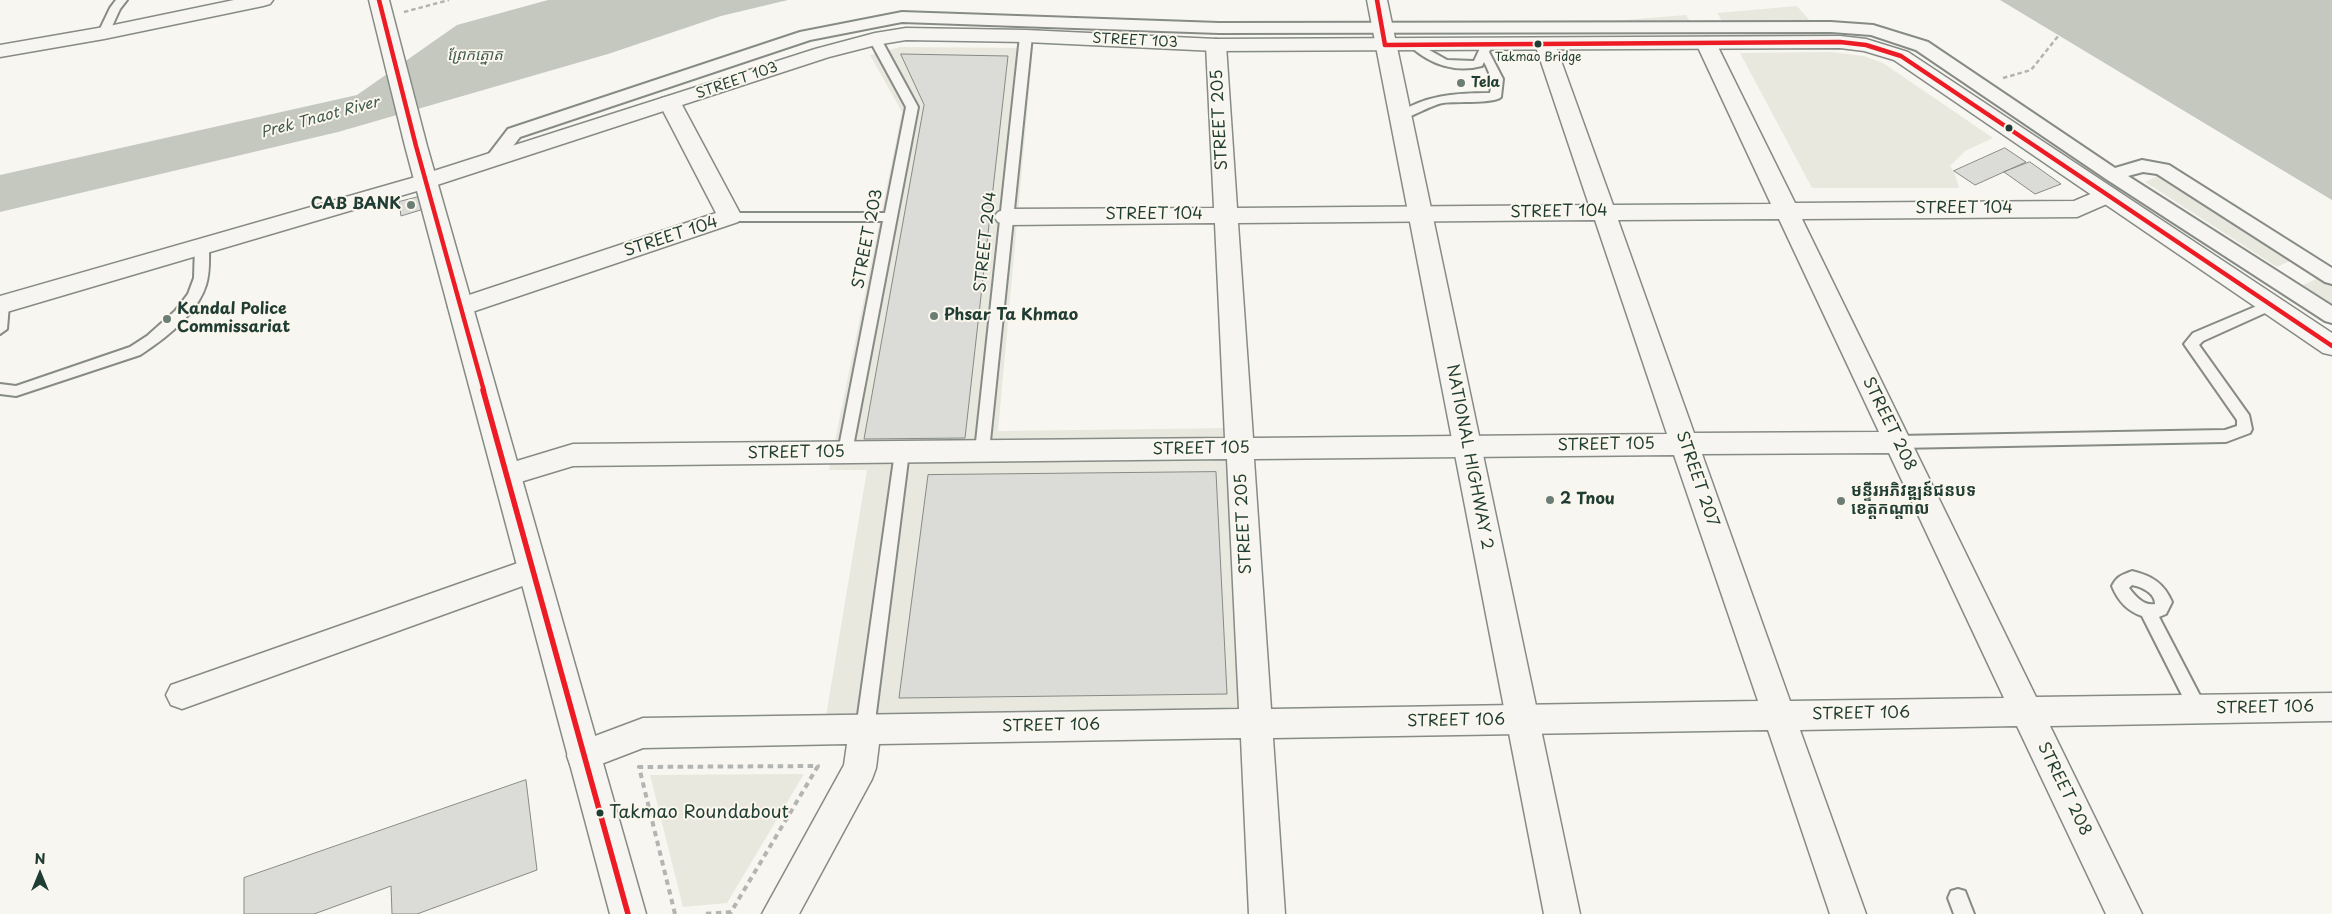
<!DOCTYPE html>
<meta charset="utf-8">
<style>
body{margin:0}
#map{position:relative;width:2332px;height:914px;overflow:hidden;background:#f8f6f0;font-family:"Playpen Sans",sans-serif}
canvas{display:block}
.north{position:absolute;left:15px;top:849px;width:50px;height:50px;-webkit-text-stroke:4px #fbf7ec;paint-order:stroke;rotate:0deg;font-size:14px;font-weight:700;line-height:20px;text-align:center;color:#1f3d34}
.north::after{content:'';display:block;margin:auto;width:18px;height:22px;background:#1f3d34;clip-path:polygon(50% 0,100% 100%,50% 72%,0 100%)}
</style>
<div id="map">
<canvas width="2332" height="914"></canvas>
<div class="north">N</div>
</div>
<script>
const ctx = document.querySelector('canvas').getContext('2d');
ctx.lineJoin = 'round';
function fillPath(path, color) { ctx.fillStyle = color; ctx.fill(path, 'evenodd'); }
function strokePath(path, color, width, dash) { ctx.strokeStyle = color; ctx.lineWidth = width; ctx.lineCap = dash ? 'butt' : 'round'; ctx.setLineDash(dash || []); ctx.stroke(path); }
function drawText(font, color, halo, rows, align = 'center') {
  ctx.font = font + ' "Playpen Sans","Noto Sans Khmer",sans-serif'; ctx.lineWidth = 4; ctx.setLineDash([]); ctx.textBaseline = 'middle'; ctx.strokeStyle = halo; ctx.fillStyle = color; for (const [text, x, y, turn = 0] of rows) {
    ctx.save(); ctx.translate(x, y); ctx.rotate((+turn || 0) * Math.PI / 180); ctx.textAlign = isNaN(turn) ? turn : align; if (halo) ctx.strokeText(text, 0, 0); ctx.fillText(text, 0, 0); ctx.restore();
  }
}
fillPath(new Path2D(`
 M1797,6L1812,23L1724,24L1717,13Z
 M1686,15L1691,23L1578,24Z
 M900,47L1033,48L998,431L1233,428L1246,711L826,716L867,470H829L902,112L870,55Z
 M1831,52L1864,56L1883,63L1993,138L1965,151L1950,166L1954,171L1959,188H1812L1740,53Z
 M2166,172L2298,257L2277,267L2145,182Z
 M2327,274L2332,277V305L2303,285Z
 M804,774L727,903L683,907L650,775Z`), '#e8e8df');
fillPath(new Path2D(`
 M548,0H788L721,16L608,54L338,132L0,212V175L357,95L457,25Z
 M2000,0H2332V200Z`), '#c4c8bf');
const building = new Path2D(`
 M901,54L1008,56L965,438L864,439L924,105Z
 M2005,148L2026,162L1975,185L1954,171Z
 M2030,162L2061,184L2035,194L2004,172Z
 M422,196L424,209L401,216L399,202Z
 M1216,472L1227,694L899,698L928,475Z
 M526,780L537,870L417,914H392L391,886L314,914H244V878Z`);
fillPath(building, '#dbdbd7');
strokePath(building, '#868b86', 1);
const service = new Path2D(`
 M116,0H127L120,9L108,35H100L98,33L110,8Z
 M1026,33L1032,36L989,451L987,455H977L975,451L1020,36Z
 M875,36L881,39L918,107L852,452L850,456H840L838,452L883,221H730L724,217L730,213H885L906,107L869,39Z
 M1415,42L1447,60L1474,61L1482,44H1490L1492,46L1489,52L1503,79L1501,97C1494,104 1455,101 1443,103C1430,105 1403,122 1396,121V115C1424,95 1456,93 1490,93C1493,82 1490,73 1484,62L1482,66C1456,73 1431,65 1411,47V43Z
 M202,242L209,246C209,259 210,272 206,285C197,314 165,339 140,355L16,396L0,394V384L16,386L130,347L147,336L175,311L188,294L194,278L195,246Z
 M2,300L9,305L7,329L0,334V301Z
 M2271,300L2276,302L2278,305L2276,308L2203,341L2199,345L2249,415L2252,429L2250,433L2226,442L1897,448L1892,446L1890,442L1892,438L1897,436L2225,430L2237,426V420L2184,344L2193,333Z
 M902,446L907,448L909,452L874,729L871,735L865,737L859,735L856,729L895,452L897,448Z
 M2132,571C2152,576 2164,583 2172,602L2166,614L2159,617L2207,709L2204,715L2198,717L2192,715L2142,616C2127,611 2118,601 2112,586C2117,576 2122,575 2132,571ZM2132,585C2142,587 2155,593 2155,604C2144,606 2136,597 2129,588Z
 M1958,889L1965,891L1974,914H1954L1948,898L1951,891Z`);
const pedestrian = new Path2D(`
 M902,12L1219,23L1831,22L1873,25L1928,42L2115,168L2142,160L2169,165L2332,268V284L2325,282L2157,174L2143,172L2128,176L2332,306V323L2325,321L2106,179L1916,50L1871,35L1831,32L1219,33L902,22L810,40L520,137L500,163H488L485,159L508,129L800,32Z`);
const minor = new Path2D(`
 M234,0H273L270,4L263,6L104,39L0,57V45L104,27Z
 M1706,37L1713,39L1716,43L1795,203L2074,201L2100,190L2108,188L2116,190L2120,195L2116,200L2077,217L1802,219L2036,697L2332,693V721L2050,726L2142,914H2106L2017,726L1800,730L1866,914H1830L1768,730L1273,738L1285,914H1249L1241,738L879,744L876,768L872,779L799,914H762L844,765L847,744L643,748L583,771L571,767L567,756L571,745L643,718L1239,709L1227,459L573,466L507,486L497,483L493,475L497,467L573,444L1225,438L1215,223L1006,225L998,222L994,217L998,212L1006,209L1214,208L1206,45L1209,41L1216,39L1223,41L1226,45L1237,208L1589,205L1535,44L1538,40L1545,38L1552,40L1555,44L1613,205L1771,204L1696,43L1699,39ZM1779,219L1879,432L1694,433L1618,220ZM1595,220L1667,434L1253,438L1238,223ZM1889,453L2004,698L1790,701L1702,454ZM1674,455L1758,701L1271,709L1254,459Z
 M670,96L678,98L681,103L742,217L738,222L469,313L460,316L451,313L448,307L451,301L716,213L659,103L662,98Z
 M426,174L434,176L437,181L434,186L0,314V296Z
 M532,558L542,561L547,570L542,579L182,709L171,705L166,695L171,685Z`);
const tertiary = new Path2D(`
 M906,28L1026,30L1216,39L1840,36L1866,39L1908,52L2332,333V355L2323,353L1894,60L1864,51L1840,48L1216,51L1026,42L906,40L876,45L829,57L434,186L426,188L418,186L415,181L418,176L815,49L875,33Z`);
const primary = new Path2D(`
 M369,0H389L427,146L646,914H610L405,146Z
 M1367,0H1387L1580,914H1544Z`);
strokePath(service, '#868b86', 4);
strokePath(pedestrian, '#868b86', 4);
strokePath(minor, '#868b86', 3);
strokePath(tertiary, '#868b86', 3);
strokePath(primary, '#868b86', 3);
strokePath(new Path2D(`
 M404,12L449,0
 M2003,78L2031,70L2059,35`), '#b2b5b1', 2.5, [4.5, 3]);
strokePath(new Path2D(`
 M675,914L639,767L818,766L731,912L704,914`), '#b2b5b1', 4, [5.5, 4.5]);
fillPath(service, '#f6f5f1');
fillPath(pedestrian, '#f6f5f1');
fillPath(minor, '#f6f5f1');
fillPath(tertiary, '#f6f5f1');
fillPath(primary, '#f6f5f1');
strokePath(new Path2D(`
 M379,0L416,146L484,391
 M1377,0L1385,45L1840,42L1866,45L1901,56L2332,346`), '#ed1b24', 4.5);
strokePath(new Path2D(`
 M483,390L628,914`), '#ed1b24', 5.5);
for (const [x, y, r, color] of [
 [1538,44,4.5,"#1f3d34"],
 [1461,83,5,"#6b7e76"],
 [2009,128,4.5,"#1f3d34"],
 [411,205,5,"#6b7e76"],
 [934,316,5,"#6b7e76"],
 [167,319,5,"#6b7e76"],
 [1550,500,5,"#6b7e76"],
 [1841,501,5,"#6b7e76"],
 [600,813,4.5,"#1f3d34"]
]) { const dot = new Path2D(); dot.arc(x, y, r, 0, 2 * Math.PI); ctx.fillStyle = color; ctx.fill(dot); strokePath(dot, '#fbf7ec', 2); }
drawText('12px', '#1f3d34', '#fbf7ec', [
 ["Takmao Bridge",1538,58]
]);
drawText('14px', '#1f3d34', '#fbf7ec', [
 ["STREET 103",1135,41,3],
 ["STREET 103",737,81,-19]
]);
drawText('bold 14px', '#1f3d34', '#fbf7ec', [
 ["Tela",1471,83]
], 'left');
drawText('italic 15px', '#425b52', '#fbf7ec', [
 ["ព្រែកត្នោត",475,56],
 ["Prek Tnaot River",320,118,-15]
]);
drawText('16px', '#1f3d34', '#fbf7ec', [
 ["STREET 205",1220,120,-93],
 ["STREET 104",1964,209],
 ["STREET 104",1559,212,-1],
 ["STREET 104",1154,215],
 ["STREET 104",671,237,-18],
 ["STREET 203",868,239,-79],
 ["STREET 204",986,242,-84],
 ["STREET 208",1889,424,64],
 ["STREET 105",1606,445,-1],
 ["STREET 105",1201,449,-1],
 ["STREET 105",796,453,-1],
 ["NATIONAL HIGHWAY 2",1469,457,79],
 ["STREET 207",1697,479,71],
 ["STREET 205",1244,524,-93],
 ["STREET 106",2265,708,-1],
 ["STREET 106",1861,714,-1],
 ["STREET 106",1456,721,-1],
 ["STREET 106",1051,726,-1],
 ["STREET 208",2064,789,64]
]);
drawText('bold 16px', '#1f3d34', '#fbf7ec', [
 ["CAB BANK",401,205,"right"],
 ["Kandal Police",177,310],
 ["Commissariat",177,328],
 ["Phsar Ta Khmao",944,316],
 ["មន្ទីរអភិវឌ្ឍន៍ជនបទ",1851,492],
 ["ខេត្តកណ្តាល",1851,510],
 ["2 Tnou",1560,500]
], 'left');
drawText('18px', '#1f3d34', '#fbf7ec', [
 ["Takmao Roundabout",609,813]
], 'left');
</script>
